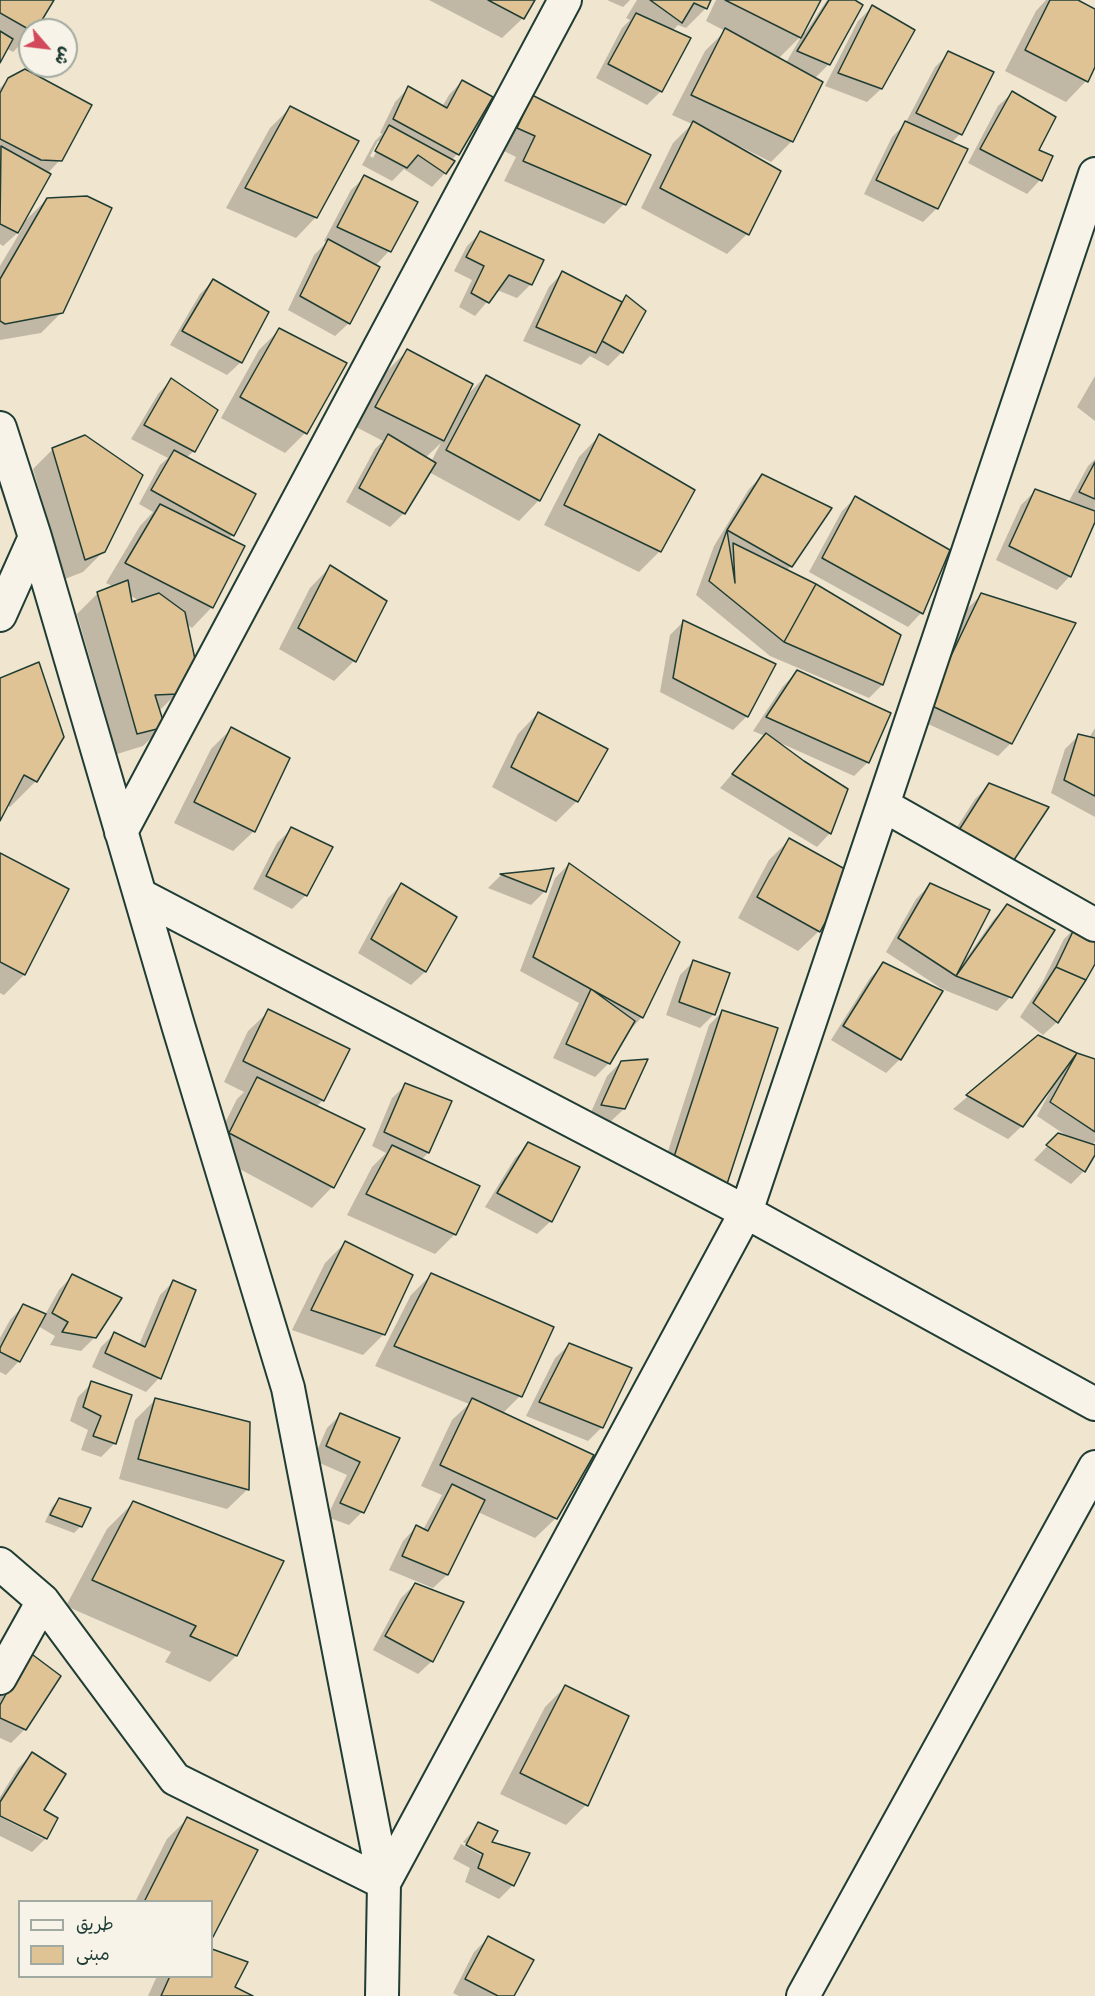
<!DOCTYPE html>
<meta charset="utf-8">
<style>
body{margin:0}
#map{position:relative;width:1095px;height:1996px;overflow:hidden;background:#f0e5cf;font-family:"Balsamiq Sans","Playpen Sans Arabic",sans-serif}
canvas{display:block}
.legend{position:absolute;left:18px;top:1900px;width:195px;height:78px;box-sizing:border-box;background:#f7f3e8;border:2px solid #a1aaa0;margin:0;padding:8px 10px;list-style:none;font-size:18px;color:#1f3d34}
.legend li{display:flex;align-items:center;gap:12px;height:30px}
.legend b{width:30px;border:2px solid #a1aaa0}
.north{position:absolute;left:18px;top:18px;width:60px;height:60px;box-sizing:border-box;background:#f7f3e8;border:2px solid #a1aaa0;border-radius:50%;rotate:118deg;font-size:16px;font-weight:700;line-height:24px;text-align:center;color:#1f3d34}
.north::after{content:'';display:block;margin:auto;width:21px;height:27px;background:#d1495b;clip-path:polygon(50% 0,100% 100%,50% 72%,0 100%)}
</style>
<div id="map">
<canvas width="1095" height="1996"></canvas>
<ul class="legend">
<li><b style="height:8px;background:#f7f3e8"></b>طريق</li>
<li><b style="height:16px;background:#dfc394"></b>مبنى</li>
</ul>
<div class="north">ش</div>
</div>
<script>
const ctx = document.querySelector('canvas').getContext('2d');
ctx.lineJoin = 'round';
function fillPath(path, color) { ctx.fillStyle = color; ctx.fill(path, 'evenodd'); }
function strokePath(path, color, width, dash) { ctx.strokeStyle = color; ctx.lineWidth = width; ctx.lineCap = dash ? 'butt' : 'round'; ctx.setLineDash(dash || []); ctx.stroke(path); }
fillPath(new Path2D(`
 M0,0H52L35,30H30V35L13,52L6,48L0,60Z
 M429,0H533L523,18L502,38Z
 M607,0H630L623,7Z
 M637,0H710L706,8L686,28L678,25L672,31L661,91L647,105L596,78L622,28L630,20L626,18Z
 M716,0H819L803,32L805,33L827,0H852L829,64L814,79L792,141L771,162L739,146L738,149L747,234L727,254L641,208L673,143L692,124L672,115L705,51L725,31L706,21ZM802,35L786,63L778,59Z
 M1046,0H1075L1095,10V64L1086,81L1066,102L1005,71L1036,11Z
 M872,7L881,89L867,102L825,86L858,21Z
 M949,53L960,134L951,143L937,208L923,222L864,194L892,137L905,124L935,67Z
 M9,79L60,160L47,174L21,225L47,199L62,312L41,333L0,340V266L22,229L3,246L0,244V88Z
 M462,81L457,154L451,161L445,173L432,187L404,169L392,181L362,165L375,141L382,134L380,133L395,102L408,88L442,107L449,95ZM378,141H382L373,158L370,156Z
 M1012,93L1037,150L1040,180L1027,194L968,163L998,106Z
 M532,97L624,204L604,224L504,181L516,157L498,148L512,117Z
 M290,108L316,217L296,238L226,208L270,128Z
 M365,177L416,202L389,251L375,266L349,323L335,336L288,310L314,255L327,242L324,241L351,190Z
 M481,232L531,284L517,298L497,290L475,316L459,307L472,280L454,271L467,246Z
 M562,273L620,303L626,297L644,311L622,352L608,366L590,356L581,365L523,341L549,287Z
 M213,281L241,362L227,375L170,345L200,294Z
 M279,330L305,433L285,453L221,418L259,350Z
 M407,351L465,397L486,376L578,425L539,500L519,521L429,472L404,513L390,527L346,502L375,449L383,441L356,427L387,371ZM441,443L431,462L425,458Z
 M1095,376V421L1077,407Z
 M171,380L194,451L186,458L254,495L232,535L228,540L212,607L192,628L186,624L177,693L159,711L163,726L143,746L117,754L77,614L98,593L114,587L106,583L140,526L153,512L139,504L160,465L168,458L131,439L158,394ZM129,595L140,601L131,604Z
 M599,436L693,490L660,551L639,572L544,525L579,457Z
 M53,449L104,551L83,572L65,579L33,469Z
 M1095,459V519L1070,576L1057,590L996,560L1021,505L1035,491L1068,503L1088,466Z
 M762,476L791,566L786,571L882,685L869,698L770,656L696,595L714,546L749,489Z
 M855,498L949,551L921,613L908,627L809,572L842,511Z
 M330,567L354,661L334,681L279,649L310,588Z
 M981,595L1011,743L998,756L915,718L967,609Z
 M684,621L747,716L733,730L660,692L670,635Z
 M797,672L868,762L854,776L776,741L830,833L817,847L720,788L765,736L753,731L783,686Z
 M0,679L36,781L10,807L6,805L0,818Z
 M538,713L605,749L577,801L556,822L492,787L518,734Z
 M1095,728V817L1051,793L1065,749L1079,735L1089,738Z
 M231,729L254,831L233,851L174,823L211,749Z
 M989,785L1047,808L941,852L975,799Z
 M291,829L306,895L292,909L253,889L277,843Z
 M789,840L819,931L798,951L738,918L769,860Z
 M0,855L24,975L4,995L0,993Z
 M569,864L642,1017L629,1031L609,1063L595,1077L553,1058L579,1003L520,971L555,878Z
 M552,870L545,891L531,905L488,888L501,875Z
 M401,885L455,917L425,972L411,985L358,953L388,898Z
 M930,885L967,957L994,919L1008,905L1053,931L1010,997L997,1011L942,989L886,952L916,899Z
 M1078,925L1095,961L1057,1022L1043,1035L1020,1017L1042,983L1064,939Z
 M693,962L714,1014L700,1028L666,1015L680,975Z
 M883,964L900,1059L886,1073L831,1040L870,978Z
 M269,1011L348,1049L323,1100L316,1107L363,1129L332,1187L312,1208L210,1153L237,1099L244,1092L224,1082L248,1031Z
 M723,1011L776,1029L659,1179L709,1025Z
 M1038,1037L1095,1061V1142L1092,1146L1095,1147V1152L1084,1171L1071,1184L1034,1160L1058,1135L1070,1138L1037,1116L1052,1088L1051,1087L1022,1126L1008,1139L953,1109Z
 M621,1062L624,1109L610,1122L588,1119L607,1076Z
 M406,1085L450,1102L428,1153L421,1160L455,1234L435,1254L347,1215L372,1167L386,1153L372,1146L392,1098Z
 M529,1144L551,1221L537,1234L485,1207L515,1158Z
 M345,1243L411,1276L383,1335L363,1355L292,1330L325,1263Z
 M431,1275L520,1396L502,1414L556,1518L535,1538L478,1512L447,1575L433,1588L389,1570L403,1541L416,1527L423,1530L442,1495L421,1486L452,1420L469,1404L375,1366L411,1295Z
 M72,1276L95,1337L81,1351L50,1345L55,1336L38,1326L19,1361L6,1375L0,1372V1338L10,1320L23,1306L45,1315L59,1290Z
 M173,1282L159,1378L146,1392L92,1367L101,1347L115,1333L139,1345L160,1295Z
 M569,1345L602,1427L588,1441L526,1416L555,1358Z
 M92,1383L115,1443L101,1457L81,1450L88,1430L70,1421L78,1397Z
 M155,1400L248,1489L227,1509L119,1479L135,1420Z
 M341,1414L398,1438L362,1512L349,1525L327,1517L347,1475L313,1460L327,1428Z
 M59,1500L81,1526L74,1533L45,1522L52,1507Z
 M133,1503L282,1562L236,1656L210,1682L165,1662L171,1652L66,1606L107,1529Z
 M415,1584L432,1661L418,1674L373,1650L401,1598Z
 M16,1667L25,1729L11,1743L0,1738V1696Z
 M565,1687L586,1805L566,1825L500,1794L545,1707Z
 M32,1754L46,1838L32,1852L0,1836V1817L43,1839V1836L0,1814V1797L18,1768Z
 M187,1819L256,1850L212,1936V1902H135L167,1839Z
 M479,1824L513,1885L499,1899L465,1882L470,1868L453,1859L461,1844L481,1855V1851L463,1842Z
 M488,1938L513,1996H459L453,1993L474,1952Z
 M212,1951L246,1963L233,1987L250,1996H148L157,1976H212Z`), '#0003');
const building = new Path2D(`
 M0,0H54L36,30H30L0,13Z
 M488,0H535L524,19Z
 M650,0H711L707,9L694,3L682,23Z
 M725,0H821L801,38Z
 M829,0H855L863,5L830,65L797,51Z
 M1050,0H1078L1095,9V67L1088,82L1025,50Z
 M872,5L915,30L882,89L838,73Z
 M636,13L691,38L662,92L608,64Z
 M725,28L823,82L793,142L691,95Z
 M0,31L13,39L0,63Z
 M948,51L994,72L962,135L916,113Z
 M25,69L92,105L62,161L41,160L0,139V93L8,78Z
 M462,80L493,97L459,155L393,119L408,86L447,108Z
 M1012,91L1056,117L1039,150L1053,156L1042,181L980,149Z
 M532,95L651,155L626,205L523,161L535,136L517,128Z
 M290,106L359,141L317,218L245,188Z
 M693,121L781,171L749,235L660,188Z
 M905,121L968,149L938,209L876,180Z
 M389,125L455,161L446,174L418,155L407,168L375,151Z
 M1,146L51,174L18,233L0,224Z
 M364,175L418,202L391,252L337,227Z
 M87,196L112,208L63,313L5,324L0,321V279L47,198Z
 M480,231L544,260L532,285L509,275L489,303L471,293L484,266L466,257Z
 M328,239L380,267L350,324L300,296Z
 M562,271L622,302L596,353L536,327Z
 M213,279L269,312L242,363L182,331Z
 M626,295L646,311L623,353L602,341Z
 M279,328L347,363L307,434L240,397Z
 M407,349L473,384L444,441L375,407Z
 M486,375L580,425L540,501L446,450Z
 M171,378L218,410L195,452L144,425Z
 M388,434L436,463L405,514L359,488Z
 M599,434L695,490L661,552L564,505Z
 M85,435L143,475L105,552L85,560L52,448Z
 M174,450L256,494L234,536L151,490Z
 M1095,462V499L1079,492Z
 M762,474L832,508L792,567L727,530Z
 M1035,489L1095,511V522L1071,577L1009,546Z
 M855,496L950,550L923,614L822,558Z
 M160,504L245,546L213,608L125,563Z
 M727,530L735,583L733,543L816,584L784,642L709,581Z
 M330,565L387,601L356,662L298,628Z
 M128,580L132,602L159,593L185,612L196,664L178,694L155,695L165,727L137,734L97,592Z
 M816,584L901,635L883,685L784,642Z
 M981,593L1076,623L1012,744L928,704Z
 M683,620L776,664L748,717L673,678Z
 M39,662L64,737L37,782L24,775L0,821V678Z
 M797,670L891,713L869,763L766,717Z
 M538,712L608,749L578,802L511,767Z
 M231,727L290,758L255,832L194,802Z
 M766,733L804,761L848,789L831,834L732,774Z
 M1078,734L1095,738V796L1064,780Z
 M989,783L1049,807L1010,866L954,838Z
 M291,827L333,847L307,896L266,876Z
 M789,838L852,873L820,932L757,897Z
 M0,853L69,889L25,975L0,962Z
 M569,863L680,942L643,1018L533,957Z
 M554,868L546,892L500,874L539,870Z
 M401,883L457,917L426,972L371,939Z
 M930,883L990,910L956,976L898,938Z
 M1007,904L1055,930L1012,998L956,976Z
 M1077,923L1095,931V964L1086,980L1056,967Z
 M693,960L730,973L715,1015L679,1002Z
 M883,962L943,991L901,1060L843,1026Z
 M1056,967L1086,980L1058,1023L1033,1003Z
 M591,989L635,1021L610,1064L566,1044Z
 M268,1009L350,1049L324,1101L243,1061Z
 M722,1010L778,1028L727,1184L671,1166Z
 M1038,1035L1077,1053L1023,1127L966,1095Z
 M1077,1053L1095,1059V1132L1050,1102Z
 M648,1059L625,1109L601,1105L621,1061Z
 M257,1077L365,1129L334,1188L229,1133Z
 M405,1083L452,1101L429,1153L384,1132Z
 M1058,1133L1095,1145V1155L1085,1172L1046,1145Z
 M528,1142L580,1167L552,1222L497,1193Z
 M392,1145L480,1186L456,1235L366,1194Z
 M345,1241L413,1275L385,1335L311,1310Z
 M431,1273L554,1327L522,1397L394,1346Z
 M72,1274L122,1298L96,1338L62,1332L68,1322L52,1313Z
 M173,1280L196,1290L161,1379L105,1353L114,1332L145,1347Z
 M23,1304L46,1314L20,1362L0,1352V1348Z
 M569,1343L632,1368L603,1428L539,1402Z
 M91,1381L132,1395L116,1444L93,1436L101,1416L83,1407Z
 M155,1398L250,1422L249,1490L138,1459Z
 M472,1398L594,1455L557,1519L440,1465Z
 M340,1413L400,1438L364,1513L340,1503L360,1462L326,1446Z
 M452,1484L485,1500L448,1575L402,1556L416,1525L428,1531Z
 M59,1498L91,1508L82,1527L50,1515Z
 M133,1501L284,1561L237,1656L190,1636L196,1626L92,1580Z
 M415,1583L464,1602L433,1662L385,1636Z
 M29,1652L61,1676L26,1730L0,1718V1705Z
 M565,1685L629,1716L588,1806L520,1773Z
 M32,1752L66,1774L44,1810L58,1818L47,1839L0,1816V1802Z
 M187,1817L258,1850L213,1937L212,1936V1902H144Z
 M478,1822L498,1831L492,1842L530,1853L514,1886L478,1868L483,1854L466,1845Z
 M488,1936L534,1960L514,1996H498L465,1979Z
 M212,1949L248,1962L235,1987L253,1996H161L170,1976H212Z`);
fillPath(building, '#dfc394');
strokePath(building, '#1f3d34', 1.5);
const minor = new Path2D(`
 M0,428L35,537L178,1025L288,1388L384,1883L382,1996
 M0,615L35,537
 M883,805L1095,925
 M121,832L565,0
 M140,895L746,1212L1095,1404
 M0,1564L43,1601L175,1779L384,1883L746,1212L1095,174
 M0,1678L43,1601
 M803,1996L1095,1467`);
strokePath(minor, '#1f3d34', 36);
strokePath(minor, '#f7f3e8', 32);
</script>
